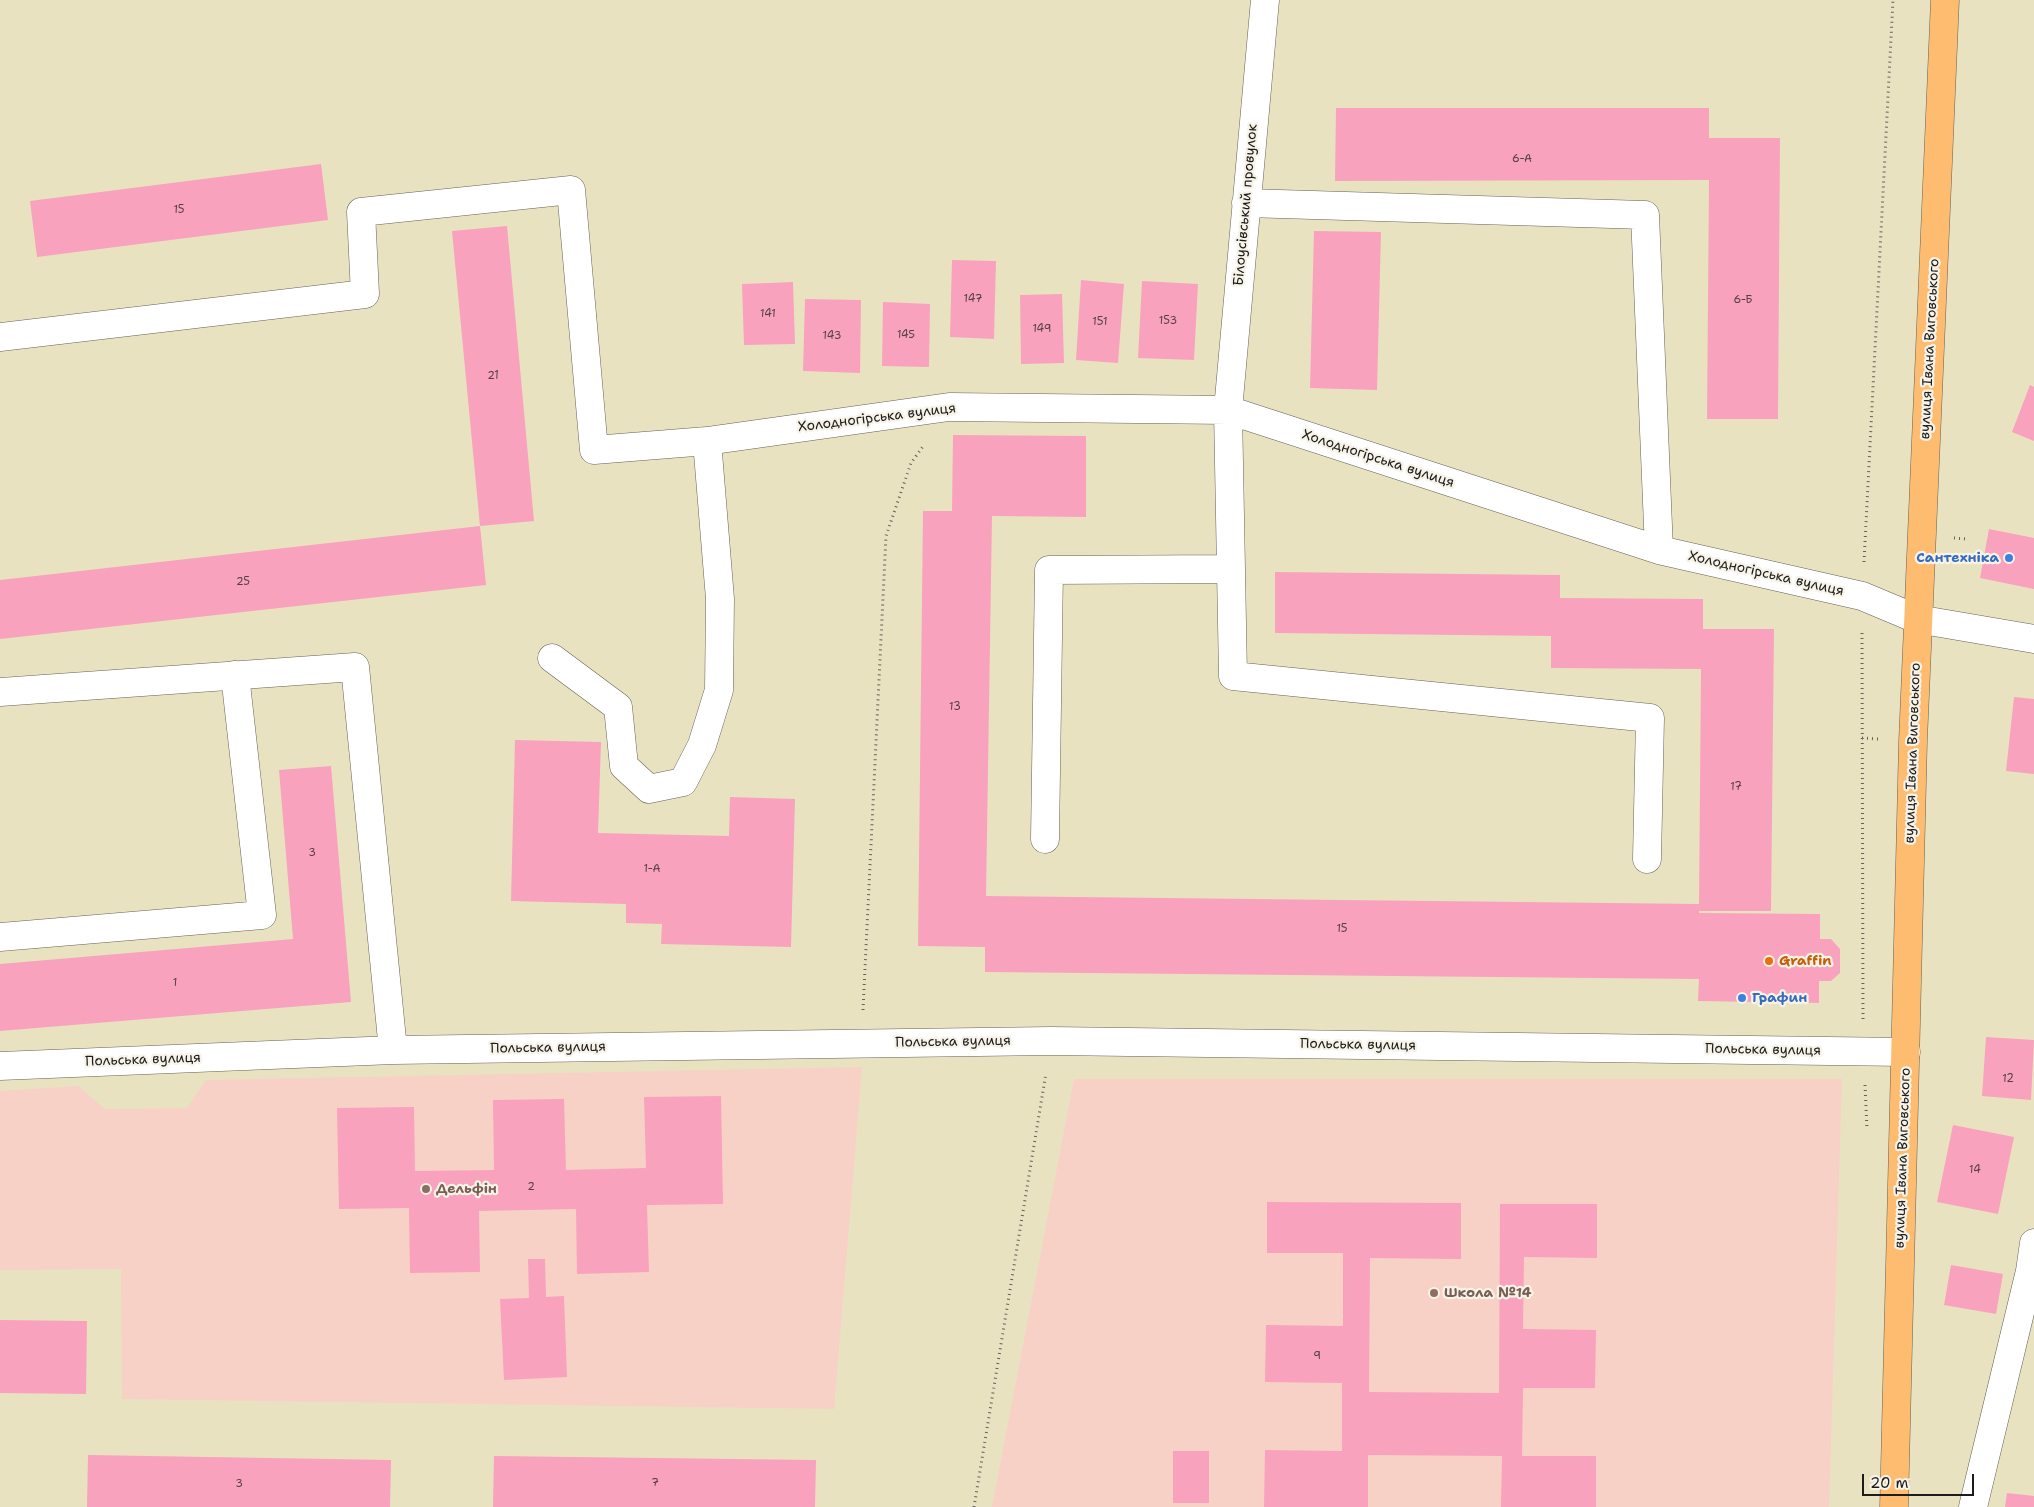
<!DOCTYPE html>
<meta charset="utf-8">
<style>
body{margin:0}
#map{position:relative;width:2034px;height:1507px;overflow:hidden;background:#e9e2c1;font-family:"Shantell Sans",sans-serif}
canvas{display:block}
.scale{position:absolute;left:1862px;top:1474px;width:112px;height:22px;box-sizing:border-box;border:2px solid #1c1c1c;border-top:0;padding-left:6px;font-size:15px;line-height:18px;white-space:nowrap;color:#1c1c1c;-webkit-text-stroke:4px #f7f3e8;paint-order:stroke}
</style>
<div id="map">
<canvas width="2034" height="1507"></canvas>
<div class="scale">20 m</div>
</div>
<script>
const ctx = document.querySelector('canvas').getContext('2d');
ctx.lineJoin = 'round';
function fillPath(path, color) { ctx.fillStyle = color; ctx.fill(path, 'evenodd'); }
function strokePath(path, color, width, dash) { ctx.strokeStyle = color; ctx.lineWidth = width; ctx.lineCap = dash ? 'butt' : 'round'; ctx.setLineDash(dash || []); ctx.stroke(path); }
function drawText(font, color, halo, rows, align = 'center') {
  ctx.font = font + ' "Shantell Sans",sans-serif'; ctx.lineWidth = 4.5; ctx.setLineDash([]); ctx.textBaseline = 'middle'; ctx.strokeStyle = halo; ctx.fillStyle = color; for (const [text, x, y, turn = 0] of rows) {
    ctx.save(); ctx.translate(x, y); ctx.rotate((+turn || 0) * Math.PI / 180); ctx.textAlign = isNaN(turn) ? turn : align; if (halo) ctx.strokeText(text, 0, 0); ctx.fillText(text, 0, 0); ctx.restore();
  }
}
fillPath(new Path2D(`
 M862,1067L834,1409L122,1399L121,1269L0,1270V1091L78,1086L105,1109L187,1108L206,1080Z
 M1074,1079H1842L1829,1507H992Z`), '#f7d1c6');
fillPath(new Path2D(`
 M1336,108H1709V138H1780L1778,419H1707L1709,180L1335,181Z
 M321,164L328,220L37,257L30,201Z
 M507,226L534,521L480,526L452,231Z
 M1314,231L1381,232L1377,390L1310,388Z
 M952,260L996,261L994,339L950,337Z
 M1081,280L1124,284L1118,363L1076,360Z
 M1142,281L1198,284L1194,360L1138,358Z
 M793,282L795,344L744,345L742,284Z
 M1062,294L1064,363L1021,364L1020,295Z
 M805,299L861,300L860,373L803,371Z
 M883,302L930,304L929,367L882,366Z
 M2030,385L2034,387V441L2012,432Z
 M953,435L1086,436V517L992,516L986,896L1699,904L1701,669L1551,668V636L1275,633V572L1560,575V598L1703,599V629H1774L1771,911H1699V913L1820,914V939H1831L1840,949V973L1831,981H1819V1003L1698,1001L1699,979L985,972V947L918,946L923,511H952Z
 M480,526L486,585L0,639V580Z
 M1989,529L2034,538V589L1980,578Z
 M2014,697L2034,699V774L2006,771Z
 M515,740L601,742L598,833L729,836L730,797L795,799L791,947L661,944L662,924L626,923V904L511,901Z
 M331,766L351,1002L0,1031V964L293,939L279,770Z
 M1986,1037L2034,1040L2031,1100L1982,1096Z
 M721,1096L723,1204L647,1205L649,1272L577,1274L576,1209L479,1211L480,1272L410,1273L409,1208L339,1209L337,1108L414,1107L415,1171L494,1170L493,1100L564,1099L566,1170L646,1168L644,1097Z
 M1953,1125L2014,1137L1998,1214L1937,1202Z
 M1267,1202L1461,1203V1259L1370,1258L1369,1392L1499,1393L1500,1204H1597V1258L1524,1257L1523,1329L1596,1330L1595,1388H1523L1522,1456H1596V1507H1501L1502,1456L1368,1455V1507H1264L1265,1450L1342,1451V1383L1265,1382L1266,1325L1343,1326V1253H1267Z
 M528,1259H545L546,1297L564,1296L567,1377L504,1380L500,1299L529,1298Z
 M1951,1265L2003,1274L1996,1314L1944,1305Z
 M0,1320L87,1321L86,1394L0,1393Z
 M1173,1451H1209V1503H1173Z
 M88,1455L391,1460L390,1507H87Z
 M494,1456L816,1460L815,1507H493Z
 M2007,1493L2034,1496V1507H2005Z`), '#f9a2bd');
const minor = new Path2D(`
 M1265,0L1228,410L1233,676L1650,718L1647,859
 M1246,203L1645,215L1659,550
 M0,337L365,294L361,212L571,190L594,450L707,441L949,407L1228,410L1659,550L1862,596L1917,619L2034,639
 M552,658L618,707L624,766L649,789L683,782L702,745L719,690L720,599L707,441
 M0,692L355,667L393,1050
 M1045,839L1049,570L1231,569
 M0,937L262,915L235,675
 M0,1066L393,1050L1051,1041L1906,1052
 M1973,1507L2030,1271L2034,1243`);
const major = new Path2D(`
 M1894,1507L1913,741L1945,0`);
strokePath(minor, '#646156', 29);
strokePath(major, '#646156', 29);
strokePath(new Path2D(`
 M1954,538L1967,539
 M1864,562L1893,0
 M1862,633L1863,1019
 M1862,738L1879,739
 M863,1010L886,536L911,463L924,445
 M1865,1085L1867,1129
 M974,1507L1046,1073`), '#646156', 3, [1, 4]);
strokePath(minor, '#fff', 28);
strokePath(major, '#fdbc70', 28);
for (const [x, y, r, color] of [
 [2009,558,5,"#3f7fe0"],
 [1769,961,5,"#e8710a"],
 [1742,998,5,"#3f7fe0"],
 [426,1189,5,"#8d6e63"],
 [1434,1293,5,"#8d6e63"]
]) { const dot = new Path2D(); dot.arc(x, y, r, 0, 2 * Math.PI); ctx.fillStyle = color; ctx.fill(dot); strokePath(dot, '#f7f3e8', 2); }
drawText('11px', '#533e44', null, [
 ["6-А",1522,159],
 ["15",179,210],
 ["147",973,299],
 ["6-Б",1743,300],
 ["141",768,314],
 ["153",1168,321],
 ["151",1100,322],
 ["149",1042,329],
 ["145",906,335],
 ["143",832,336],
 ["21",493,376],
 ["25",243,582],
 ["13",955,707],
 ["17",1736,787],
 ["3",312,853],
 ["1-А",652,869],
 ["15",1342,929],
 ["1",175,983],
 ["12",2008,1079],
 ["14",1975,1170],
 ["2",531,1187],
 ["9",1317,1356],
 ["7",655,1483],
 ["3",239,1484]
]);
drawText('14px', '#1c1c1c', '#f7f3e8', [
 ["Білоусівський провулок",1246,205,-85],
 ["вулиця Івана Виговського",1930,349,-87],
 ["Холодногірська вулиця",877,418,-7],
 ["Холодногірська вулиця",1378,459,18],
 ["Холодногірська вулиця",1766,574,13],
 ["вулиця Івана Виговського",1913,753,-88],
 ["Польська вулиця",953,1042,-1],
 ["Польська вулиця",1358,1045,1],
 ["Польська вулиця",548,1048,-1],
 ["Польська вулиця",1763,1050,1],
 ["Польська вулиця",143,1060,-2],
 ["вулиця Івана Виговського",1903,1158,-88]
]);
drawText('bold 14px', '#366cbe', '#f7f3e8', [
 ["Сантехніка",1999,558],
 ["Графин",1752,998,"left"]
], 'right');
drawText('bold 14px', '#c56008', '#f7f3e8', [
 ["Graffin",1779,961]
], 'left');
drawText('bold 14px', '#785e54', '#f7f3e8', [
 ["Дельфін",436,1189],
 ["Школа №14",1444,1293]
], 'left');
</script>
